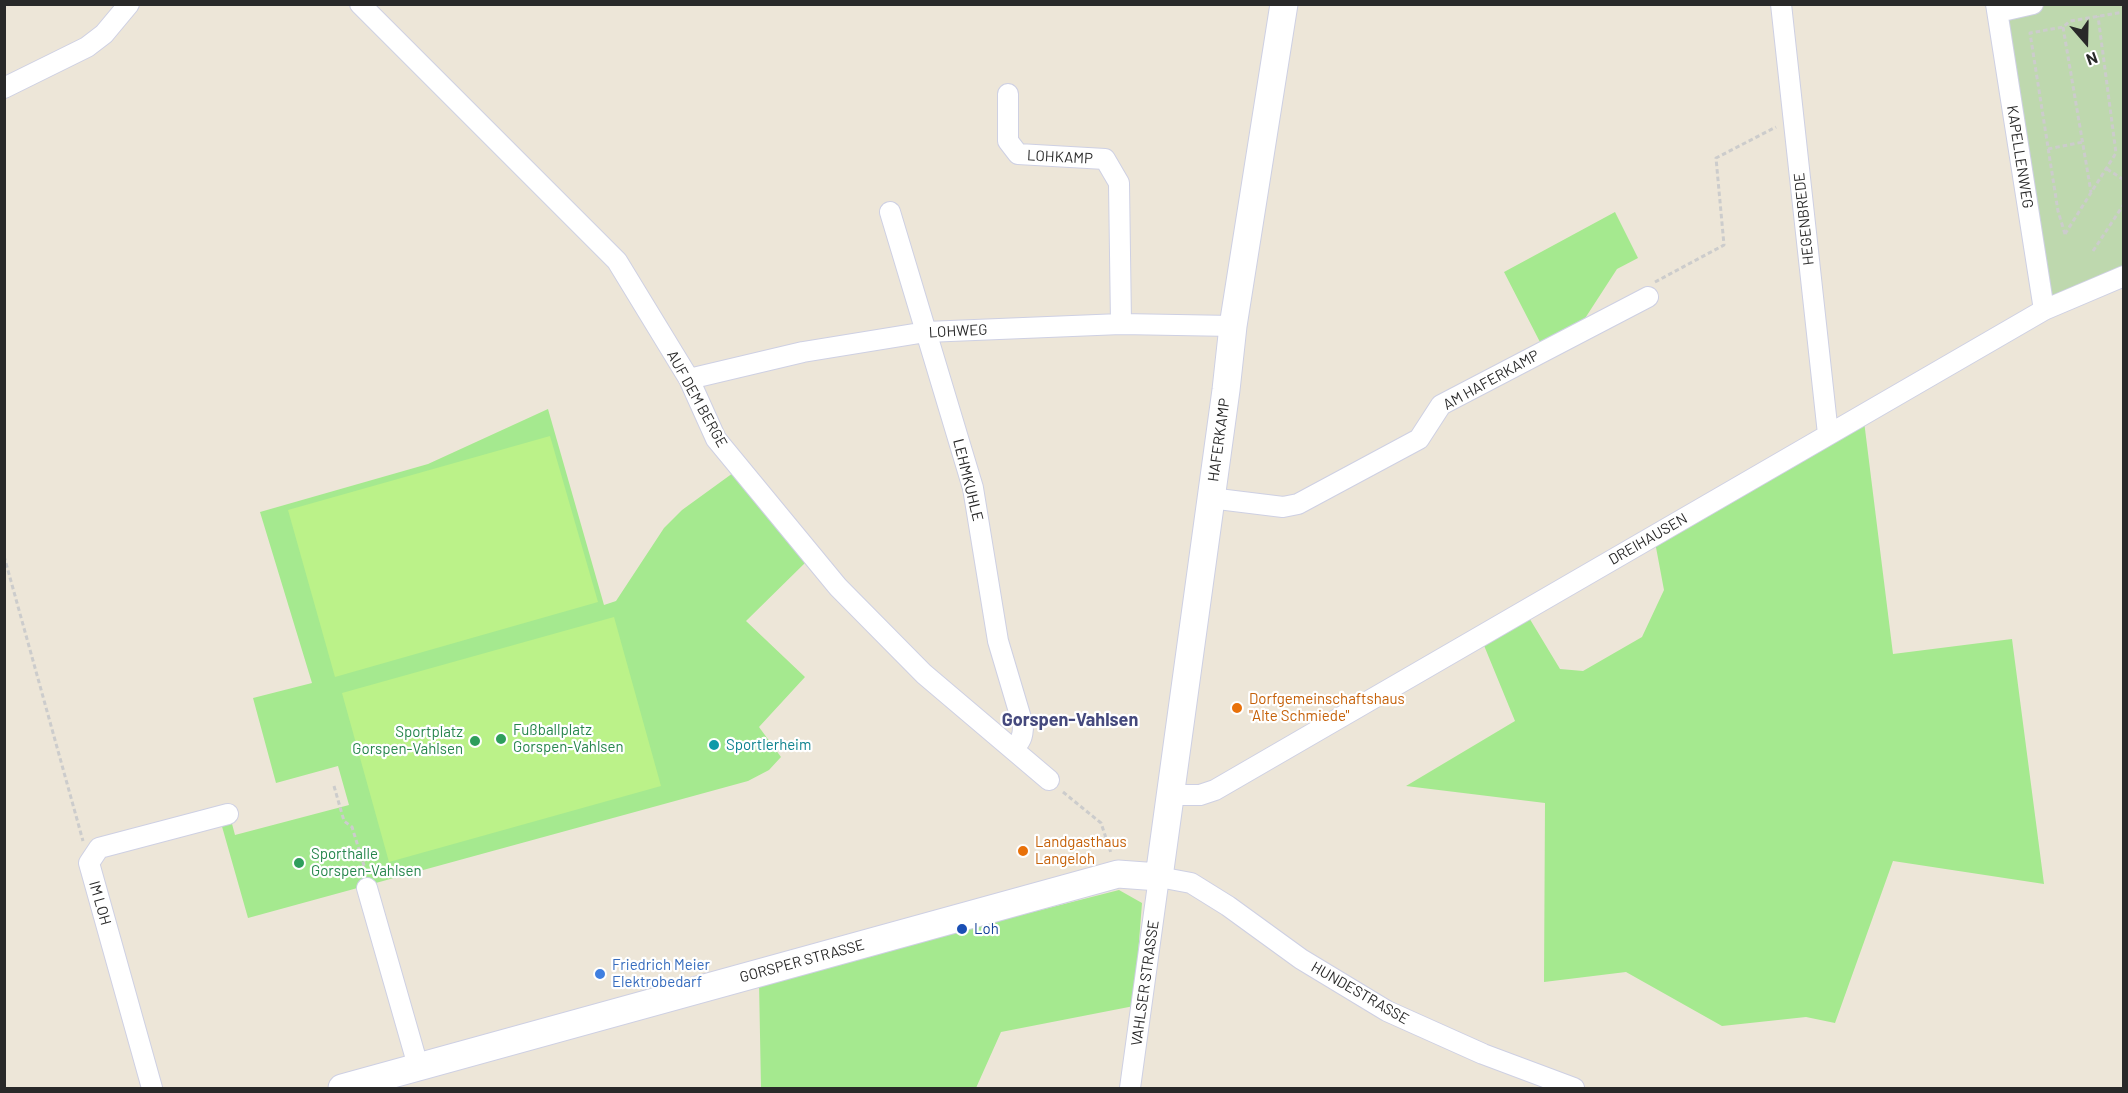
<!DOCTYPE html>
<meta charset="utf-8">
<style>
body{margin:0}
#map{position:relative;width:2128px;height:1093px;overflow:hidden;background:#ede6d8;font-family:Barlow,sans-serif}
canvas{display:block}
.frame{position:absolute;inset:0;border:6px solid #292929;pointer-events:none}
.north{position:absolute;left:2056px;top:12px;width:60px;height:60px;-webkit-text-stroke:4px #fff;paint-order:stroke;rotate:160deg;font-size:16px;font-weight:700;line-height:24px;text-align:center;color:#292929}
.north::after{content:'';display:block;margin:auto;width:21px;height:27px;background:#292929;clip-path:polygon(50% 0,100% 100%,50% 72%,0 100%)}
</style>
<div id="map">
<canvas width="2128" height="1093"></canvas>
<div class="frame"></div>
<div class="north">N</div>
</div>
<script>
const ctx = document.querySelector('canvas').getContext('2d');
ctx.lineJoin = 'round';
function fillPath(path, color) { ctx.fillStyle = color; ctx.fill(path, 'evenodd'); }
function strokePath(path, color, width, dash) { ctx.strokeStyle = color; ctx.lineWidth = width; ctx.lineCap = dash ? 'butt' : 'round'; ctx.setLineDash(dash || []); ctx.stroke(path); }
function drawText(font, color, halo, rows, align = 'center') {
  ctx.font = font + ' Barlow,sans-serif'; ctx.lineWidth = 4.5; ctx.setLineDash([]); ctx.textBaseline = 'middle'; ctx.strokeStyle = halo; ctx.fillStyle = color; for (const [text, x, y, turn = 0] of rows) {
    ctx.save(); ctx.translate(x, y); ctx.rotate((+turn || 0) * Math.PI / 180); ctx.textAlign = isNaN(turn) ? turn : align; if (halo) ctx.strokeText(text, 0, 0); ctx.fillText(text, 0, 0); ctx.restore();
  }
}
fillPath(new Path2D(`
 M1615,212L1638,258L1617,269L1582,323L1541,344L1504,272Z
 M548,409L604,605L616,601L664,528L682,510L733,473L807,561L746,621L805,677L759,727L781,757L769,770L748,781L248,918L221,823L231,820L235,835L349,805L338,766L276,783L253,698L312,683L260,512L428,464Z
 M1864,421L1893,654L2012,639L2044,884L1893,861L1835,1023L1806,1017L1722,1026L1626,972L1544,982L1545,803L1406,786L1515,721L1483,643L1528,616L1560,669L1583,671L1642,637L1664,590L1655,542Z
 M1119,890L1142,903L1134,1006L1001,1032L976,1088H761L759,982Z`), '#a5e98f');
fillPath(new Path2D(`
 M2036,5H2123V270L2049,303L2002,12Z`), '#bed8ae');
fillPath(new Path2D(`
 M550,436L598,602L335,677L288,510Z
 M614,617L661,786L389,862L342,693Z`), '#bbf289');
const street = new Path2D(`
 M360,4L617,261L689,379L716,439L838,587L924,674L1049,780
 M1781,4L1828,434
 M1996,4L2044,310
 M1998,12L2033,4
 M4,88L87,47L104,34L129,4
 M1008,94V141L1018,154L1105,159L1119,183L1121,324
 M890,212L973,488L998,641L1023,725C1023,737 1021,741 1013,749
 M689,379L803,352L926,332L1121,324L1233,326
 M1210,498L1283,507L1298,504L1419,439L1441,405L1648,297
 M1172,795H1200L1215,790L2044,310L2124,276
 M367,888L418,1066
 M152,1088L89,863L99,848L228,814
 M1130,1088L1159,877L1191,883L1228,906L1301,959L1387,1011L1483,1054L1574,1088`);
const secondary = new Path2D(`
 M342,1088L1118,874L1159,877L1226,390L1233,326L1284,4`);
strokePath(street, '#ced0e3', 22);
strokePath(secondary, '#ced0e3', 29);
strokePath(new Path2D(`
 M2063,27L2091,192
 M2048,149L2083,142
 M2107,169L2124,180
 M2065,234L2058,211L2030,33L2063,27L2070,21L2124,12
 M2065,234L2116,153L2098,16
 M2093,251L2124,204
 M1655,282L1724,245L1716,158L1776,127
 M4,556L83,841
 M334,786L344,821L352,827L366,872
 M1063,792L1101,823L1111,853`), '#ccc', 3, [4.5, 3]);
strokePath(street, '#fff', 20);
strokePath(secondary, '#fff', 27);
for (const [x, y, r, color] of [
 [1237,708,6,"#e8710a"],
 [501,739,6,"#2e9e5b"],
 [475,741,6,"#2e9e5b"],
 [714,745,6,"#0f9aa8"],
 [1023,851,6,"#e8710a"],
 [299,863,6,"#2e9e5b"],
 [962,929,6,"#1a4fb4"],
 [600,974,6,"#3f7fe0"]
]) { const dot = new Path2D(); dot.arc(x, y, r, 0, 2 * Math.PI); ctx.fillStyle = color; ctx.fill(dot); strokePath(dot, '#fff', 2); }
drawText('15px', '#292929', '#fff', [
 ["LOHKAMP",1060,157,3],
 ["KAPELLENWEG",2020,157,81],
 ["HEGENBREDE",1804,219,-96],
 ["LOHWEG",958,331,-3],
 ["AM HAFERKAMP",1491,380,-29],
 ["AUF DEM BERGE",697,399,61],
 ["HAFERKAMP",1219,440,-82],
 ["LEHMKUHLE",968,480,76],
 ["DREIHAUSEN",1648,539,-30],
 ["IM LOH",100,903,74],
 ["GORSPER STRASSE",802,961,-15],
 ["VAHLSER STRASSE",1145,983,-82],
 ["HUNDESTRASSE",1360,993,30]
]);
drawText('15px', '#c56008', '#fff', [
 ["Dorfgemeinschaftshaus",1249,699],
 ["\"Alte Schmiede\"",1249,716],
 ["Landgasthaus",1035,842],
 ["Langeloh",1035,859]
], 'left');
drawText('15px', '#27864d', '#fff', [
 ["Fußballplatz",513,730],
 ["Gorspen-Vahlsen",513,747],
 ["Sportplatz",463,732,"right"],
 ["Gorspen-Vahlsen",463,749,"right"],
 ["Sporthalle",311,854],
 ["Gorspen-Vahlsen",311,871]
], 'left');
drawText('15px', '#0d838f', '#fff', [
 ["Sportlerheim",726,745]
], 'left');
drawText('15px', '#164399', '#fff', [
 ["Loh",974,929]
], 'left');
drawText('15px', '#366cbe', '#fff', [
 ["Friedrich Meier",612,965],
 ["Elektrobedarf",612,982]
], 'left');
drawText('bold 18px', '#45497d', '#fff', [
 ["Gorspen-Vahlsen",1070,720]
]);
</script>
